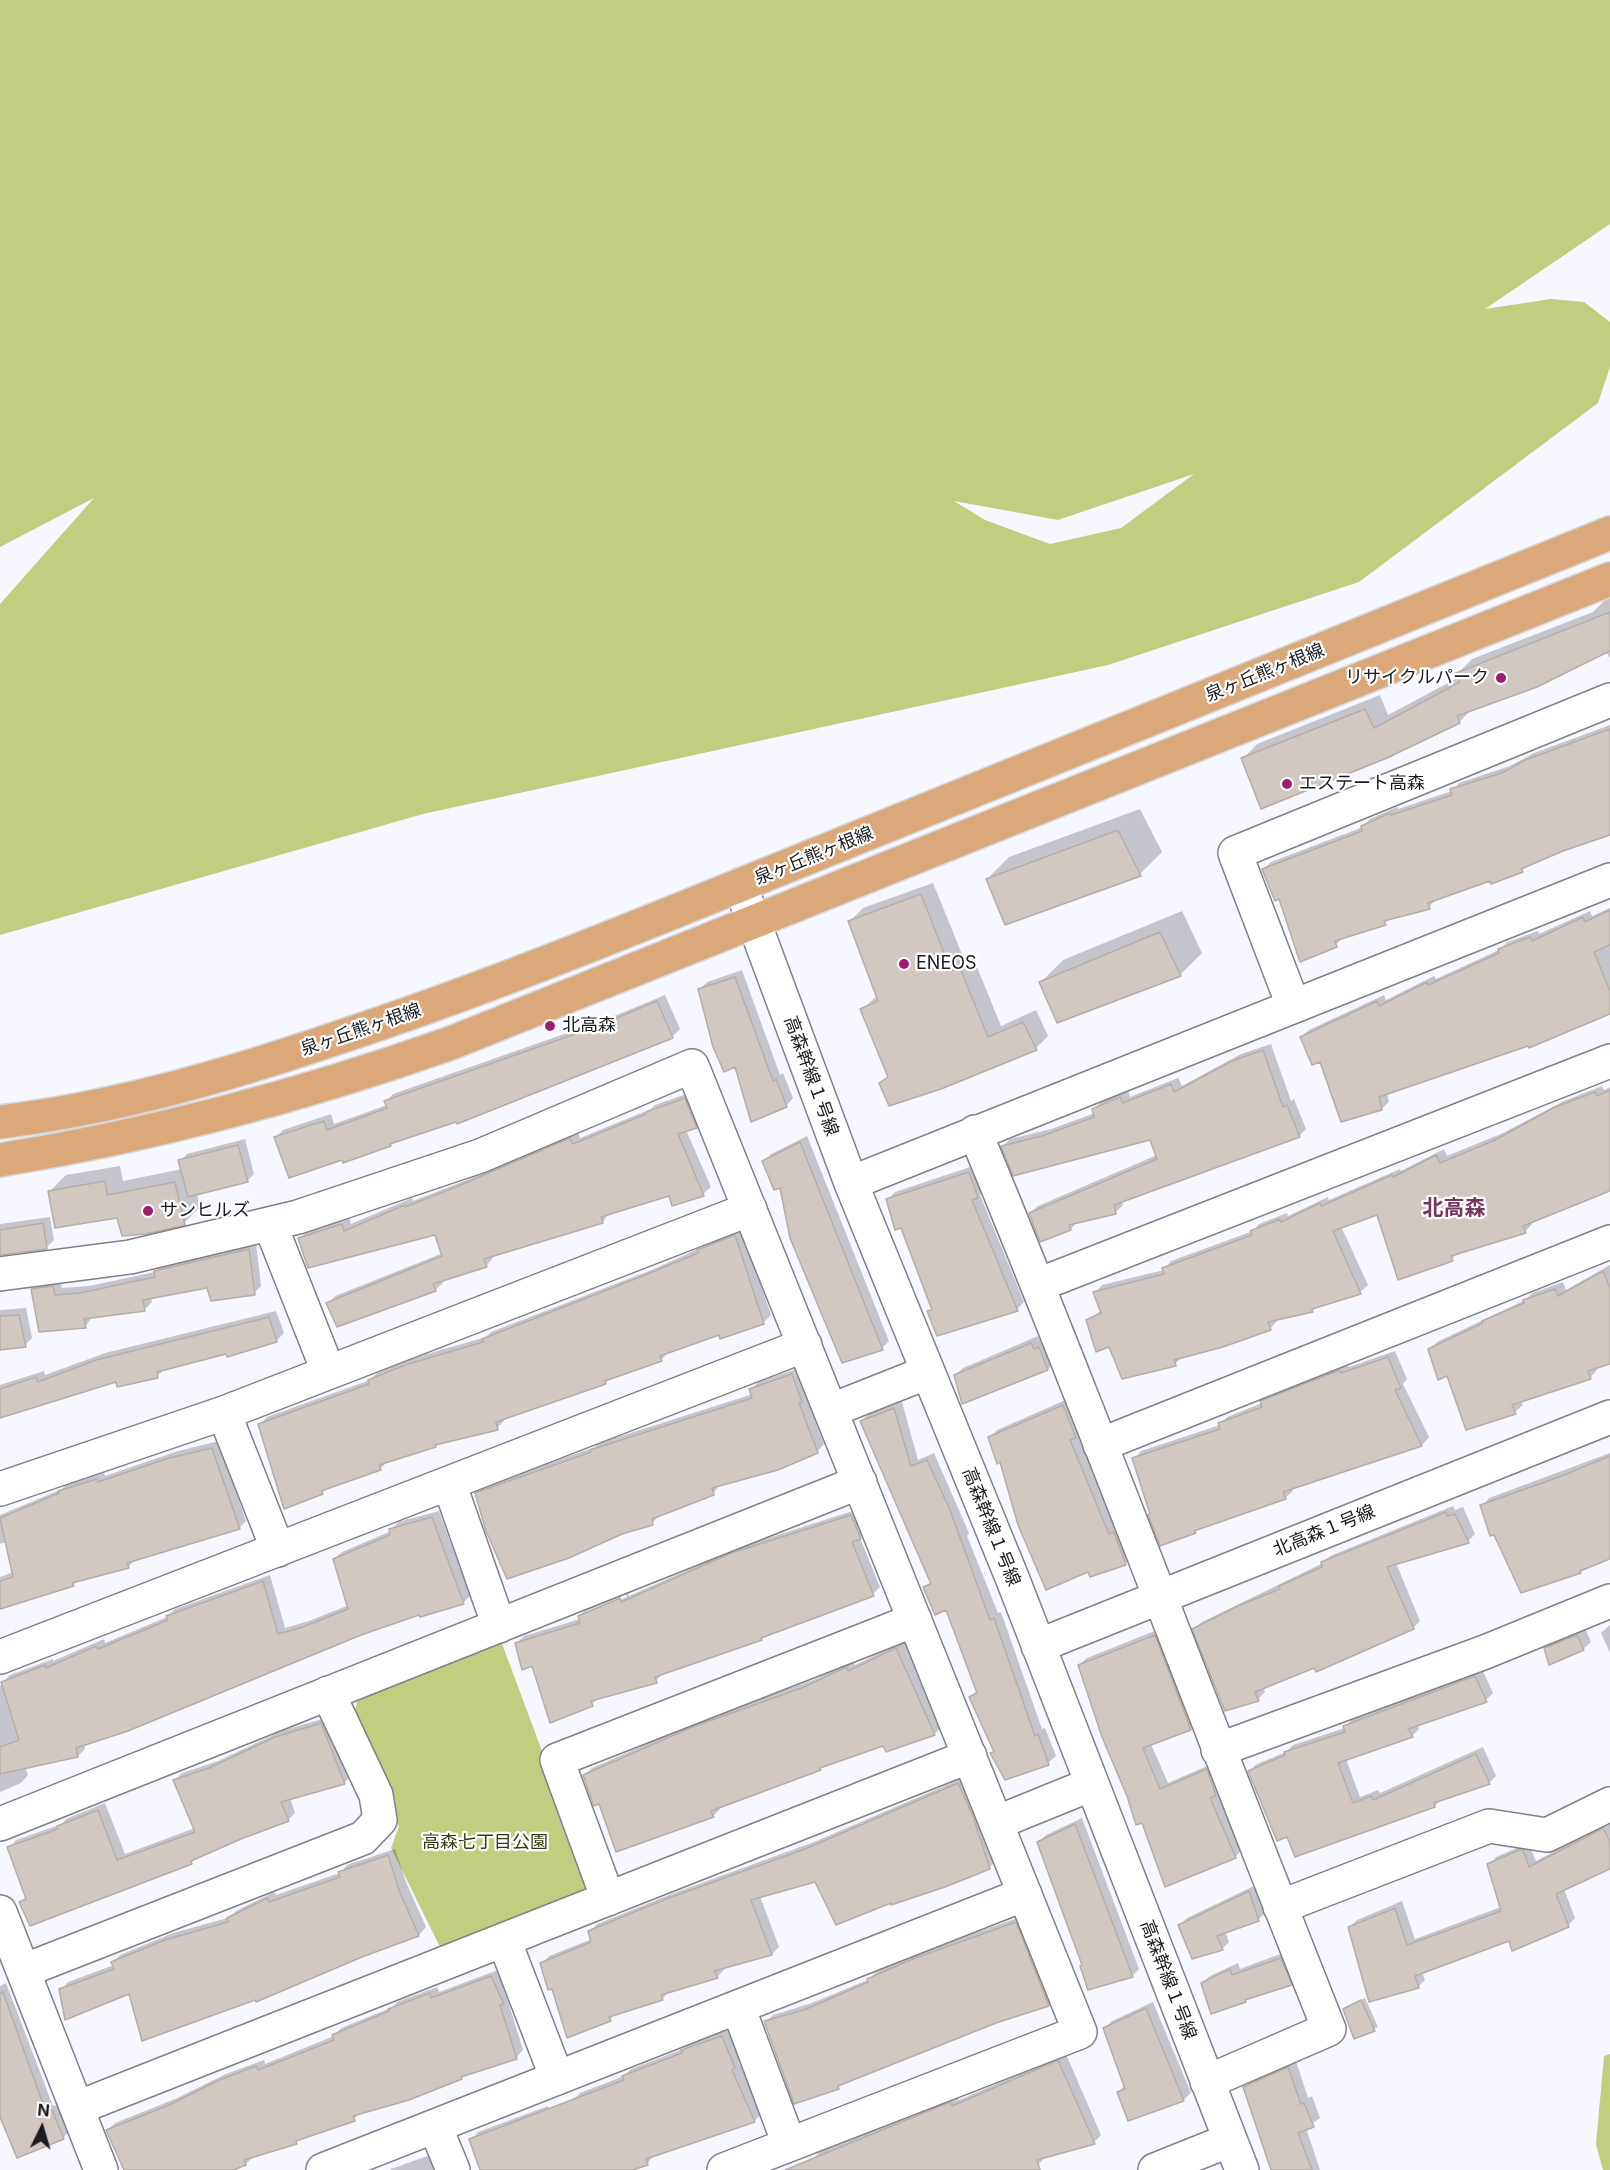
<!DOCTYPE html>
<meta charset="utf-8">
<style>
body{margin:0}
#map{position:relative;width:1610px;height:2170px;overflow:hidden;background:#f6f7ff;font-family:Inter,sans-serif}
canvas{display:block}
.north{position:absolute;left:12px;top:2098px;width:60px;height:60px;-webkit-text-stroke:4px #fff;paint-order:stroke;rotate:5deg;font-size:16px;font-weight:700;line-height:24px;text-align:center;color:#1a1b1e}
.north::after{content:'';display:block;margin:auto;width:21px;height:27px;background:#1a1b1e;clip-path:polygon(50% 0,100% 100%,50% 72%,0 100%)}
</style>
<div id="map">
<canvas width="1610" height="2170"></canvas>
<div class="north">N</div>
</div>
<script>
const ctx = document.querySelector('canvas').getContext('2d');
ctx.lineJoin = 'round';
function fillPath(path, color) { ctx.fillStyle = color; ctx.fill(path, 'evenodd'); }
function strokePath(path, color, width, dash) { ctx.strokeStyle = color; ctx.lineWidth = width; ctx.lineCap = dash ? 'butt' : 'round'; ctx.setLineDash(dash || []); ctx.stroke(path); }
function drawText(font, color, halo, rows, align = 'center') {
  ctx.font = font + ' Inter,"Noto Sans JP",sans-serif'; ctx.lineWidth = 4.5; ctx.setLineDash([]); ctx.textBaseline = 'middle'; ctx.strokeStyle = halo; ctx.fillStyle = color; for (const [text, x, y, turn = 0] of rows) {
    ctx.save(); ctx.translate(x, y); ctx.rotate((+turn || 0) * Math.PI / 180); ctx.textAlign = isNaN(turn) ? turn : align; if (halo) ctx.strokeText(text, 0, 0); ctx.fillText(text, 0, 0); ctx.restore();
  }
}
fillPath(new Path2D(`
 M0,0H1610V224L1485,309L1551,299L1584,302L1610,322V367L1598,403L1359,582L1108,665L423,814L0,935V604L94,498L0,547ZM1194,474L1121,528L1050,544L985,520L954,501L1058,520Z
 M501,1641L590,1880L584,1899L443,1953L391,1848L399,1826L355,1712L359,1693Z
 M1610,2054V2170H1603L1596,2144L1604,2056Z`), '#c3cd80');
fillPath(new Path2D(`
 M1610,595V658L1606,652L1471,710L1459,722L1243,759L1257,744L1380,695L1388,715L1459,677L1458,673L1472,659L1593,612Z
 M1610,725V832L1528,865L1522,870L1436,899L1429,907L1391,918L1385,923L1343,937L1336,945L1280,897L1264,869L1271,862L1363,827L1370,819L1397,807L1398,809L1452,791L1459,783L1510,766L1534,753Z
 M1140,809L1162,852L1140,874L1006,923L987,879L1009,857Z
 M933,883L964,959L973,957L1001,1026L1036,1010L1048,1036L1036,1048L880,1084L889,1075L862,1009L878,995L850,921L863,908Z
 M1610,908V1013L1387,1093L1389,1102L1381,1109L1321,1060L1301,1037L1309,1030L1384,995L1386,1000L1434,976L1436,979L1501,949L1507,942L1538,931L1539,934L1590,911L1592,916Z
 M1182,911L1202,953L1180,975L1041,982L1063,960Z
 M742,970L780,1075L783,1073L793,1098L786,1106L736,1065L700,989L707,982Z
 M665,995L680,1029L672,1037L457,1120L394,1141L390,1145L344,1161L343,1158L276,1137L283,1130L331,1114L334,1124L387,1105L386,1101L393,1094L607,1019Z
 M1271,1044L1291,1101L1294,1099L1306,1129L1299,1136L1122,1201L1123,1205L1116,1212L1078,1221L1071,1229L1041,1240L1030,1213L1038,1206L1157,1155L1151,1138L1003,1146L1010,1139L1051,1129L1095,1113L1094,1109L1101,1102L1128,1091L1130,1097L1178,1078L1182,1086L1241,1054Z
 M1602,1086L1604,1090L1610,1087V1189L1531,1221L1532,1224L1525,1232L1460,1251L1452,1259L1378,1213L1341,1226L1368,1285L1360,1292L1318,1305L1313,1310L1276,1318L1277,1321L1270,1329L1182,1357L1175,1364L1110,1345L1088,1320L1102,1310L1095,1293L1102,1285L1164,1270L1171,1261L1253,1231L1259,1224L1287,1213L1288,1216L1328,1197L1329,1200L1400,1169L1401,1171L1444,1149L1447,1156L1503,1133L1564,1101Z
 M692,1092L703,1119L696,1126L686,1130L711,1187L703,1194L673,1204L670,1194L609,1213L603,1222L492,1255L493,1258L486,1266L442,1279L443,1283L435,1290L328,1304L335,1296L443,1253L436,1233L300,1239L307,1231L349,1217L351,1224L412,1198L413,1201L467,1180L578,1132L580,1138L651,1109L655,1105Z
 M807,1136L889,1341L882,1348L764,1161L771,1154Z
 M245,1139L254,1174L247,1181L197,1194L200,1207L184,1223L118,1216L50,1191L66,1175L120,1166L123,1181L182,1169L180,1161L187,1154Z
 M976,1165L985,1190L980,1195L1024,1302L1017,1309L928,1312L933,1308L902,1226L888,1199L895,1192Z
 M50,1217L54,1240L47,1247L0,1254V1224Z
 M742,1229L771,1315L764,1322L721,1337L719,1333L668,1353L661,1360L611,1377L605,1383L503,1418L504,1421L497,1428L438,1443L388,1461L380,1469L327,1488L322,1493L260,1424L267,1417L370,1380L377,1373L413,1358L486,1337L491,1332L654,1269Z
 M256,1243L261,1286L254,1293L208,1286L151,1297L152,1302L145,1309L92,1317L86,1326L40,1330L33,1289L40,1282L60,1279L62,1288L89,1286L155,1272L163,1264Z
 M1610,1265V1362L1596,1367L1597,1370L1590,1378L1521,1401L1523,1405L1515,1412L1467,1428L1448,1374L1429,1350L1437,1342L1527,1299L1532,1293L1563,1282L1566,1290Z
 M26,1308L32,1338L25,1345L0,1348V1310Z
 M276,1311L284,1333L277,1340L228,1355L227,1352L165,1369L157,1376L117,1380L0,1417V1385L44,1371L45,1375L105,1353Z
 M1038,1336L1041,1343L1046,1341L1055,1362L1048,1369L963,1402L955,1375L963,1368Z
 M1395,1351L1407,1379L1403,1384L1429,1437L1422,1445L1291,1488L1293,1491L1285,1498L1200,1527L1195,1532L1152,1514L1134,1459L1141,1451L1220,1425L1227,1417L1262,1403L1269,1395L1347,1363L1349,1367Z
 M799,1368L809,1393L806,1396L824,1444L817,1452L720,1484L713,1494L659,1515L652,1524L477,1494L484,1486L595,1447L599,1443L753,1394L751,1390L758,1382Z
 M1070,1398L1083,1430L1078,1435L1117,1528L1132,1557L1125,1564L1001,1460L990,1438L997,1430Z
 M902,1402L918,1460L934,1453L969,1533L967,1536L998,1613L1001,1612L1042,1729L1045,1728L1056,1756L1048,1763L1005,1778L992,1753L995,1750L970,1697L978,1690L947,1608L925,1587L931,1581L861,1421L869,1414Z
 M219,1441L246,1521L239,1528L136,1559L128,1567L78,1580L73,1585L0,1610V1577L51,1558L43,1531L0,1544V1515L62,1489L67,1484L104,1473L105,1476L178,1451Z
 M1610,1453V1558L1585,1567L1580,1572L1482,1506L1489,1498Z
 M1453,1506L1455,1510L1463,1507L1475,1534L1468,1541L1396,1563L1420,1621L1413,1628L1263,1687L1265,1692L1258,1699L1194,1629L1202,1622L1323,1563L1330,1556Z
 M859,1509L867,1530L860,1538L880,1587L873,1594L663,1673L656,1681L600,1697L592,1704L551,1721L533,1665L517,1643L524,1636L580,1619L579,1616L587,1609L627,1592L629,1596L740,1547ZM626,1594L627,1597L586,1614V1611Z
 M439,1511L470,1596L463,1603L420,1613L360,1634L84,1744L85,1749L78,1756L25,1767L28,1775L21,1783L0,1792V1686L10,1675L53,1659V1661L104,1639L105,1643L167,1617L175,1609L270,1575L285,1628L309,1621L349,1605L334,1559L342,1552L391,1531L398,1522Z
 M1610,1625V1653L1601,1633Z
 M1162,1628L1198,1721L1191,1728L1151,1744L1168,1783L1214,1763L1222,1787L1217,1793L1242,1850L1235,1857L1143,1821L1129,1795L1079,1665L1087,1658Z
 M1585,1628L1591,1642L1583,1649H1545L1553,1641Z
 M904,1641L942,1727L934,1734L884,1744L824,1765L820,1769L719,1806L720,1809L713,1816L600,1802L584,1776L592,1768L699,1721L813,1680L854,1661L855,1665Z
 M1482,1669L1493,1693L1486,1700L1417,1724L1419,1729L1412,1736L1346,1759L1360,1797L1378,1790L1380,1793L1483,1747L1496,1776L1489,1783L1441,1799L1435,1806L1287,1835L1249,1771L1257,1764L1286,1752L1293,1745L1345,1728L1352,1719Z
 M329,1717L351,1776L344,1783L290,1798L295,1813L288,1820L241,1838L197,1857L191,1863L21,1902L27,1896L9,1848L16,1840L62,1824L66,1819L105,1803L125,1854L195,1828L175,1780L182,1773L218,1761L284,1730Z
 M965,1777L996,1861L989,1868L892,1901L816,1880L760,1896L779,1947L772,1954L723,1967L724,1970L717,1977L670,1991L662,1999L616,2013L610,2019L553,1987L542,1964L549,1956L592,1939L589,1932L597,1924L674,1893L814,1842Z
 M1082,1818L1139,1969L1132,1976L1084,1964L1039,1842L1046,1835Z
 M1610,1822V1867L1564,1889L1575,1918L1568,1926L1510,1939L1422,1971L1425,1980L1418,1987L1350,1927L1357,1920L1402,1901L1415,1939L1501,1907L1489,1864L1496,1857L1528,1843L1536,1861Z
 M395,1849L406,1882L426,1927L419,1935L256,1998L61,1990L68,1982L114,1965L113,1962L120,1955L173,1933L231,1917L236,1911L274,1892L276,1895L340,1873L347,1865Z
 M1256,1885L1265,1913L1258,1920L1225,1931L1229,1942L1222,1949L1179,1926L1187,1918Z
 M1023,1916L1056,1997L1048,2005L945,2041L941,2046L843,2082L838,2087L766,2022L773,2015L812,2003L870,1979L876,1972L924,1951Z
 M1288,1951L1298,1977L1291,1984L1250,1996L1245,2001L1202,1983L1210,1976L1238,1963L1240,1969Z
 M498,1970L510,1995L507,1998L523,2050L516,2058L360,2113L354,2119L253,2157L246,2164L230,2170H134L108,2130L115,2123L175,2099L226,2074L264,2060L265,2064L334,2036L341,2028L393,2007L397,2002L437,1987L439,1992Z
 M6,1983L53,2106L59,2104L70,2130L63,2138L0,2112V1986Z
 M1365,1998L1378,2027L1355,2037L1345,2009Z
 M1153,2002L1191,2093L1183,2100L1118,2092L1125,2085L1105,2028L1112,2021Z
 M729,2030L742,2060L739,2062L762,2114L754,2121L654,2155L647,2164L628,2170H603L573,2100L580,2093L624,2076L631,2069L683,2049L690,2043Z
 M1066,2054L1101,2135L1094,2142L1045,2157L1038,2165L1024,2170H817L813,2159L820,2151L958,2096L959,2100Z
 M1296,2061L1308,2098L1312,2096L1320,2118L1306,2128L1320,2170H1272L1244,2087L1252,2080Z
 M548,2106L571,2170H482L471,2140L478,2132Z
 M433,2154L439,2170H390L391,2169Z`), '#0003');
const building = new Path2D(`
 M1610,612V651L1537,687L1457,716L1460,723L1387,758L1261,809L1241,758L1365,709L1374,728L1460,682L1456,673Z
 M1610,729V835L1563,851L1521,869L1523,872L1491,884L1490,881L1428,903L1430,909L1384,921L1386,925L1335,941L1337,947L1300,962L1279,899L1275,901L1262,869L1362,831L1361,826L1390,813L1391,815L1452,795L1450,789L1502,773L1525,760Z
 M1118,830L1141,876L1005,925L986,879Z
 M921,894L951,971L960,968L988,1037L1023,1022L1037,1050L941,1089L889,1106L879,1083L888,1077L860,1009L878,1001L848,921Z
 M1610,910V945L1594,952L1610,991V1014L1529,1048L1528,1046L1379,1097L1382,1110L1341,1122L1320,1062L1312,1065L1300,1037L1377,1001L1379,1006L1427,982L1428,985L1499,953L1498,949L1530,937L1532,941L1583,917L1585,922Z
 M1160,932L1181,976L1057,1023L1039,982Z
 M735,977L773,1081L776,1079L787,1107L751,1122L735,1067L724,1072L713,1047L698,989Z
 M657,1001L673,1038L457,1124L456,1122L390,1144L391,1146L343,1163L342,1160L289,1178L274,1137L324,1121L327,1130L387,1108L384,1101L598,1026Z
 M1263,1050L1283,1107L1287,1105L1300,1137L1114,1205L1116,1214L1069,1225L1071,1230L1040,1242L1029,1213L1157,1159L1150,1140L1013,1176L1001,1146L1042,1136L1094,1117L1092,1109L1120,1097L1123,1103L1171,1084L1174,1092L1232,1061Z
 M1610,1090V1191L1523,1226L1526,1233L1451,1256L1453,1261L1398,1280L1377,1215L1333,1231L1361,1294L1312,1309L1313,1312L1268,1322L1271,1330L1223,1347L1174,1360L1176,1366L1122,1379L1109,1347L1096,1352L1086,1320L1101,1313L1093,1292L1164,1274L1162,1268L1252,1235L1250,1231L1280,1219L1281,1222L1320,1203L1321,1206L1392,1175L1393,1177L1436,1155L1440,1163L1495,1140L1555,1107L1595,1092L1597,1096Z
 M685,1098L697,1128L678,1134L704,1196L672,1206L669,1196L601,1217L603,1223L484,1259L487,1267L433,1284L436,1291L337,1327L326,1303L442,1256L435,1235L308,1268L298,1238L342,1224L344,1231L405,1205V1207L458,1186L570,1138L573,1144L646,1114V1112Z
 M800,1142L883,1350L842,1363L790,1238L780,1188L774,1190L762,1161Z
 M238,1145L248,1182L188,1197L178,1160Z
 M969,1172L978,1198L972,1200L1018,1311L937,1336L927,1311L932,1310L901,1228L895,1230L886,1199Z
 M105,1181L107,1195L175,1182L185,1225L146,1234L122,1236L117,1218L55,1228L48,1191Z
 M43,1223L47,1249L0,1255V1230Z
 M735,1235L764,1324L720,1339L719,1335L660,1356L662,1361L605,1381L606,1384L496,1422L498,1430L435,1445L436,1447L379,1465L381,1470L321,1491L323,1494L284,1509L258,1424L369,1384L368,1380L405,1365L483,1342L482,1339L645,1275L698,1253L697,1250Z
 M249,1249L255,1295L211,1301L207,1288L143,1300L145,1311L84,1319L86,1328L39,1332L31,1289L53,1286L55,1295L80,1293L155,1277L154,1271Z
 M1603,1271L1610,1288V1364L1588,1371L1591,1379L1512,1405L1516,1414L1466,1430L1447,1376L1438,1380L1428,1349L1483,1323L1482,1321L1524,1303L1523,1300L1555,1289L1558,1296Z
 M19,1315L26,1347L0,1350V1316Z
 M269,1317L277,1342L227,1357L226,1354L157,1372L158,1378L117,1387L116,1382L0,1418V1389L36,1377L38,1382L96,1360Z
 M1031,1343L1034,1349L1039,1347L1048,1370L962,1404L954,1375Z
 M1388,1357L1401,1388L1395,1390L1422,1446L1283,1492L1286,1499L1194,1531L1196,1533L1160,1546L1148,1515L1150,1514L1132,1458L1220,1429L1218,1423L1262,1407L1260,1401L1340,1370L1341,1373Z
 M792,1374L802,1402L799,1403L818,1453L778,1470L712,1488L714,1495L652,1519L653,1525L622,1534L569,1558L507,1579L486,1531L475,1493L591,1452L590,1450L752,1398L749,1389Z
 M1063,1405L1076,1438L1070,1440L1109,1534L1114,1532L1126,1565L1090,1577L1088,1572L1046,1590L1018,1525L1000,1462L997,1464L988,1437Z
 M894,1408L911,1466L927,1460L950,1510L990,1620L994,1618L1035,1736L1038,1734L1049,1765L1005,1780L990,1753L994,1752L969,1697L977,1693L946,1610L935,1615L923,1587L931,1584L860,1421Z
 M212,1448L240,1529L127,1563L129,1568L72,1583L74,1586L0,1609V1581L13,1577L0,1518L59,1493L58,1491L97,1479L98,1482L169,1458Z
 M1610,1456V1559L1580,1571L1581,1573L1521,1593L1494,1535L1490,1536L1480,1505L1559,1477Z
 M1446,1512L1447,1516L1455,1514L1469,1543L1387,1567L1414,1629L1316,1672L1314,1668L1255,1692L1259,1701L1225,1711L1192,1629L1240,1605L1280,1589L1279,1586L1322,1567L1321,1562Z
 M851,1515L861,1539L852,1542L874,1596L761,1638L762,1640L655,1677L657,1683L591,1701L593,1706L550,1723L532,1666L522,1670L515,1643L580,1623L578,1616L620,1598L621,1602L731,1553Z
 M432,1517L464,1604L420,1617L419,1615L361,1635L128,1731L76,1748L78,1757L0,1774V1747L19,1740L1,1682L45,1665L46,1668L96,1646L98,1649L168,1620L166,1616L263,1581L278,1634L300,1628L348,1609L333,1559L390,1535L389,1529Z
 M1155,1635L1191,1730L1143,1748L1160,1789L1207,1769L1216,1796L1210,1798L1236,1858L1165,1887L1142,1823L1136,1825L1127,1796L1102,1737L1078,1665Z
 M1577,1635L1584,1650L1549,1665L1544,1648Z
 M896,1648L935,1735L886,1752L883,1746L820,1768L821,1770L711,1811L714,1817L616,1852L599,1804L594,1806L583,1775L690,1728L804,1687L846,1667L848,1671Z
 M1475,1676L1487,1702L1408,1729L1413,1737L1338,1763L1353,1803L1371,1796L1373,1800L1476,1754L1490,1784L1434,1803L1435,1807L1295,1857L1287,1837L1277,1841L1248,1771L1285,1755L1284,1752L1345,1732L1343,1726Z
 M321,1723L345,1784L281,1802L289,1821L241,1839L191,1861L192,1864L30,1926L19,1902L26,1899L7,1847L58,1829L57,1826L98,1810L117,1860L195,1832L173,1780L209,1768L275,1737Z
 M958,1783L973,1816L990,1869L945,1887L891,1905V1903L836,1925L815,1882L751,1900L772,1955L714,1971L718,1978L661,1995L663,2000L609,2017L611,2021L567,2038L552,1989L548,1990L540,1963L591,1942L588,1931L666,1899L805,1849Z
 M1075,1824L1133,1977L1088,1990L1080,1966L1082,1965L1037,1842Z
 M1603,1828L1610,1841V1869L1556,1894L1569,1927L1512,1951L1509,1941L1415,1976L1419,1988L1369,2002L1348,1927L1395,1908L1407,1945L1501,1911L1487,1864L1519,1850H1523L1529,1867Z
 M388,1855L399,1890L419,1936L362,1957L256,2002L255,2000L142,2041L129,1994L65,2020L59,1989L114,1969L111,1962L165,1940L228,1922L227,1918L267,1898L269,1902L340,1877L338,1872Z
 M1249,1891L1259,1921L1217,1936L1223,1950L1192,1959L1178,1925Z
 M1016,1922L1049,2006L996,2023L838,2086L839,2089L794,2104L764,2021L804,2010L868,1982L867,1979L915,1958Z
 M1281,1958L1292,1985L1245,2000L1246,2002L1211,2014L1201,1983L1230,1969L1232,1975Z
 M491,1976L504,2004L500,2005L517,2059L461,2077L462,2079L409,2100L353,2116L355,2121L296,2141L297,2144L244,2160L246,2165L234,2170H124L106,2130L167,2106L217,2081L256,2066L258,2070L334,2040L332,2035L389,2011L388,2009L430,1993L431,1998Z
 M3,1992L46,2112L52,2110L64,2139L17,2158L0,2117V1993Z
 M1361,2000L1375,2031L1354,2039L1343,2009Z
 M1146,2008L1184,2101L1128,2121L1117,2092L1125,2089L1103,2028Z
 M722,2036L735,2068L732,2070L755,2122L646,2159L648,2165L633,2170H480L469,2139L624,2080L622,2076L682,2053L681,2050Z
 M1058,2060L1095,2144L1037,2160L1040,2170H785L950,2102L952,2106Z
 M1288,2067L1301,2104L1304,2103L1314,2127L1298,2133L1312,2170H1271L1243,2087Z`);
fillPath(building, '#d1c8c2');
strokePath(building, '#b6ada7', 1.5);
const minor = new Path2D(`
 M740,885L851,1183L1013,1580L1242,2170
 M1293,1005L1235,853L1610,700
 M975,1132C1098,1429 1210,1731 1329,2029L1207,2082
 M851,1183L1610,880
 M270,1224L328,1371
 M0,1274L130,1257L298,1217L480,1156L692,1066L1080,2032L724,2170
 M1038,1285L1610,1061
 M832,1410L928,1372
 M224,1413L278,1550
 M1100,1445L1610,1242
 M449,1483L499,1626
 M0,1489L224,1413L750,1209
 M1038,1646L1610,1417
 M0,1657L805,1345
 M1218,1750L1485,1652L1610,1601
 M996,1823L1092,1784
 M0,1824L860,1482
 M608,1899L557,1760L915,1620
 M1280,1907L1489,1826L1547,1835L1610,1804
 M0,1912L101,2170
 M504,1940L557,2078
 M23,1971L363,1838L380,1820L376,1795L328,1693
 M738,2007L789,2144
 M77,2108L970,1756
 M435,2126L453,2170
 M323,2170L1025,1894
 M1155,2170L1230,2140`);
const major = new Path2D(`
 M0,1122C115,1108 225,1076 334,1039C471,994 605,940 738,886C1028,768 1320,651 1610,533
 M0,1160C154,1135 304,1095 451,1043L1610,579`);
strokePath(minor, '#7f8088', 36);
strokePath(major, '#d6d6d6', 36);
strokePath(minor, '#fff', 33);
strokePath(major, '#dba87a', 33);
for (const [x, y, r, color] of [
 [1501,678,6,"#9e1d6f"],
 [1287,784,6,"#9e1d6f"],
 [904,964,6,"#9e1d6f"],
 [550,1026,6,"#9e1d6f"],
 [148,1211,6,"#9e1d6f"]
]) { const dot = new Path2D(); dot.arc(x, y, r, 0, 2 * Math.PI); ctx.fillStyle = color; ctx.fill(dot); strokePath(dot, '#fff', 2); }
drawText('18px', '#1a1b1e', '#fff', [
 ["泉ヶ丘熊ヶ根線",1265,673,-22],
 ["泉ヶ丘熊ヶ根線",814,856,-22],
 ["泉ヶ丘熊ヶ根線",361,1030,-19],
 ["高森幹線１号線",811,1076,70],
 ["高森幹線１号線",991,1527,68],
 ["北高森１号線",1324,1531,-22],
 ["高森幹線１号線",1168,1980,69]
]);
drawText('18px', '#1a1b1e', '#fff', [
 ["リサイクルパーク",1489,678,"right"],
 ["エステート高森",1299,784],
 ["ENEOS",916,964],
 ["北高森",562,1026],
 ["サンヒルズ",160,1211]
], 'left');
drawText('18px', '#363a11', '#fff', [
 ["高森七丁目公園",485,1843]
]);
drawText('bold 21px', '#77375a', '#fff', [
 ["北高森",1454,1209]
]);
</script>
